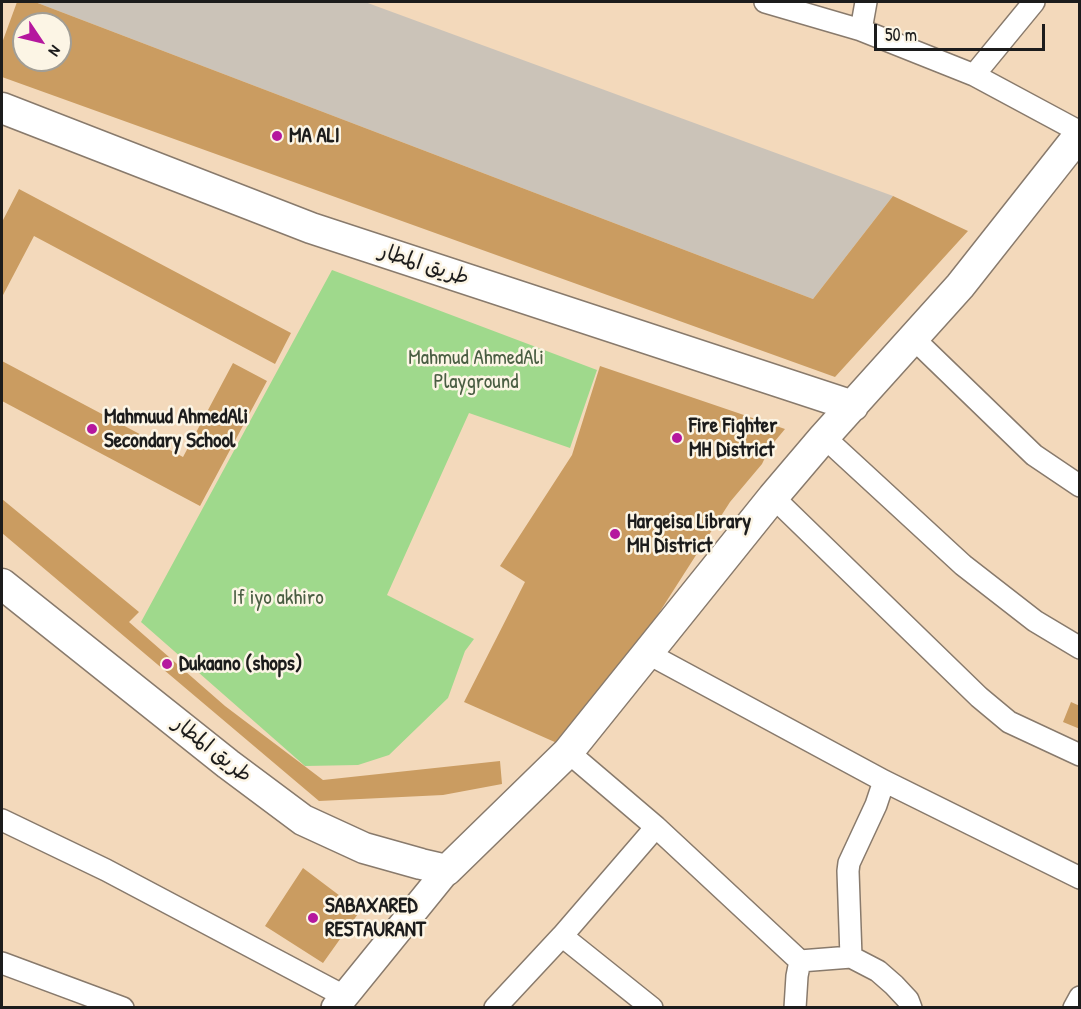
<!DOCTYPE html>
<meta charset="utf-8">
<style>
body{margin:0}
#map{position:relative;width:1081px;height:1009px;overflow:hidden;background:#f3d9bb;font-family:"Patrick Hand",sans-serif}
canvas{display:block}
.frame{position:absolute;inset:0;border:3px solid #1c1c1c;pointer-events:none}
.north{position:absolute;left:12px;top:12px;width:60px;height:60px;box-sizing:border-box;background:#fcf5e5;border:2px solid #a29e95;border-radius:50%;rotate:125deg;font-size:16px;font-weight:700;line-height:24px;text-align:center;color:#1c1c1c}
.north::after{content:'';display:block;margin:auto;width:21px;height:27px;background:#b5179e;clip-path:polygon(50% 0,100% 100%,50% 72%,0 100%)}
.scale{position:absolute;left:874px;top:24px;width:171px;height:27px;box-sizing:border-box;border:3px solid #1c1c1c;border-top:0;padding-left:8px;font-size:18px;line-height:21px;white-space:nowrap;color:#1c1c1c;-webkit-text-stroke:4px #fcf5e5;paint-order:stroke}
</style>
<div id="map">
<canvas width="1081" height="1009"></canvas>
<div class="frame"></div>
<div class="north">N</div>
<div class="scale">50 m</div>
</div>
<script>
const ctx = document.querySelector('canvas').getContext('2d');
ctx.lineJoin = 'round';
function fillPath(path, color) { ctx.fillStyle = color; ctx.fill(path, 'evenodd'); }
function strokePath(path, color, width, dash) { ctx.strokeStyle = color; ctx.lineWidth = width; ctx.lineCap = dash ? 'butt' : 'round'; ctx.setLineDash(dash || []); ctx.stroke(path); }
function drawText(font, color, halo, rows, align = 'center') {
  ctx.font = font + ' "Patrick Hand","Playpen Sans Arabic",sans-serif'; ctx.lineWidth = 5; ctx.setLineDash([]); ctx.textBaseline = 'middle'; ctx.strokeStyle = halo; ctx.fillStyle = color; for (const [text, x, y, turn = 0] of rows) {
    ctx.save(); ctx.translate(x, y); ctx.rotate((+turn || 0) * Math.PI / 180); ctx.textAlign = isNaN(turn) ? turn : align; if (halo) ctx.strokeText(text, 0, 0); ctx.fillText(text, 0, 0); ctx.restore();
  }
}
fillPath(new Path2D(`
 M35,2H365L893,196L813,299Z`), '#cbc3b8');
fillPath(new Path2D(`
 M332,270L597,370L570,448L469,413L387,595L474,639L465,651L448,698L389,755L358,765L305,766L141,622Z`), '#9fd98c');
fillPath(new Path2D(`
 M17,2H35L813,299L893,196L968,231L835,377L2,77V43ZM24,24H60V60H24Z
 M19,189L291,333L275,364L34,236L2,297V222Z
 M2,361L183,457L233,363L267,381L200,506L2,401Z
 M600,366L785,429L770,447L762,464L730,502L634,652L557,743L464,702L525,582L500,566L572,455Z
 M2,499L139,612L129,622L225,706L323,780L500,761L502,784L443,795L319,801L2,533Z
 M1071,702L1080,706V729L1063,722Z
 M303,868L360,911L323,963L265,926Z`), '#ca9c61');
const minor = new Path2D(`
 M765,2L861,30L974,75L1080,132
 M861,30L866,2
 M974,75L1034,2
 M913,338L1034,455L1080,486
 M824,437L963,565L1035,621L1080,648
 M773,497L979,697L1009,722L1080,755
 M647,653L884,781L1080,878
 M568,752L656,827L800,961L851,957L878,971L894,985L908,1000L911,1008
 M2,820L106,870L344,996
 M562,936L652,1008
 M851,957L848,871L849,863L876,805L884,781
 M2,963L123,1008
 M495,1008L562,936L656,827
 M795,1008L797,976L800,961
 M1074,1008L1080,997`);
const tertiary = new Path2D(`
 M335,1008L447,870`);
const secondary = new Path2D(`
 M2,108L311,228L853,406
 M2,584L228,764L303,820L364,848L421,864L447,870L568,752L773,497L824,437L960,286L1080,134`);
strokePath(minor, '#887a6c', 24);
strokePath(tertiary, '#887a6c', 30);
strokePath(secondary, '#887a6c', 33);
strokePath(minor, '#fff', 21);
strokePath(tertiary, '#fff', 27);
strokePath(secondary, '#fff', 30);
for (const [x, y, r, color] of [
 [277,136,6,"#b5179e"],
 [92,429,6,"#b5179e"],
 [677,438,6,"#b5179e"],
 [615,534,6,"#b5179e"],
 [167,664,6,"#b5179e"],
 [313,918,6,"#b5179e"]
]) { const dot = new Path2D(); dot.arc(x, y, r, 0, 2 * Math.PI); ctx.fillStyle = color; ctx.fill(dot); strokePath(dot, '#fcf5e5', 2); }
drawText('bold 21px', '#1c1c1c', '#fcf5e5', [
 ["MA ALI",289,136],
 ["Mahmuud AhmedAli",104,417],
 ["Secondary School",104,441],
 ["Fire Fighter",689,426],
 ["MH District",689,450],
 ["Hargeisa Library",627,522],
 ["MH District",627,546],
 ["Dukaano (shops)",179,664],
 ["SABAXARED",325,906],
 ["RESTAURANT",325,930]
], 'left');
drawText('21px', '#1c1c1c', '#fcf5e5', [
 ["طريق المطار",424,265,18],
 ["طريق المطار",212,750,38]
]);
drawText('21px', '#4a5e43', '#fcf5e5', [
 ["Mahmud AhmedAli",476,358],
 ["Playground",476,382],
 ["If iyo akhiro",278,598]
]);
</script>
